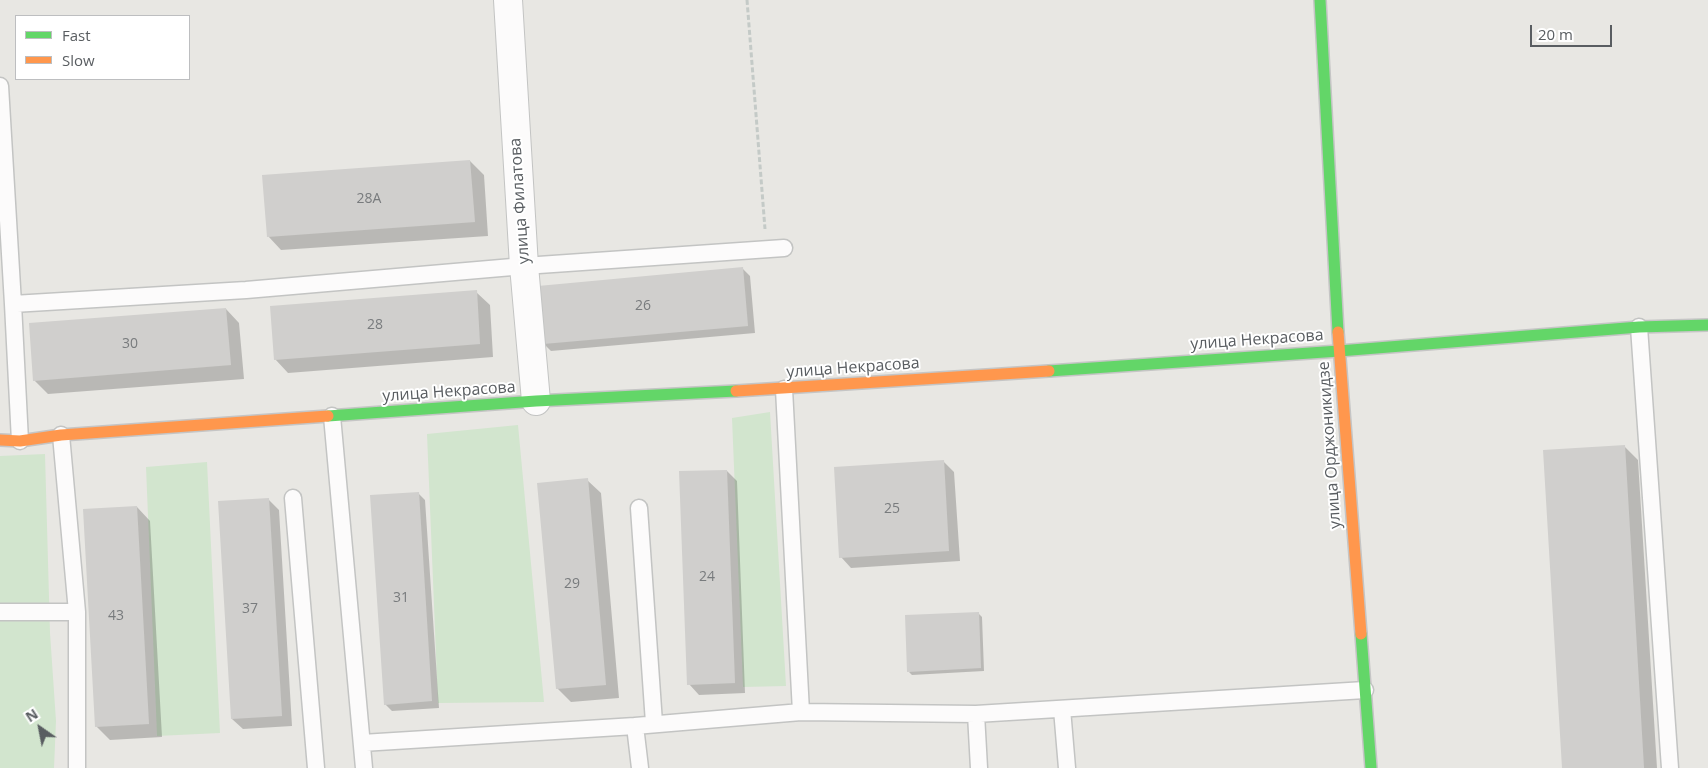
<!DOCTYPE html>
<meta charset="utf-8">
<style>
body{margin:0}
#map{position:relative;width:1708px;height:768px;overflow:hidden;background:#e8e7e3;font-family:"Open Sans",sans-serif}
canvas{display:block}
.legend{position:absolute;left:15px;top:15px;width:175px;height:65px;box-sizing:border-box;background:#fff;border:1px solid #bdbec0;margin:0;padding:6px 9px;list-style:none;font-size:15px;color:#595d61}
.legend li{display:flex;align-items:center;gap:10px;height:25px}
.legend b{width:25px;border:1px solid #bdbec0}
.north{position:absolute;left:15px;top:703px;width:50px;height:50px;-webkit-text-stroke:4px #fff;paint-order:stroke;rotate:327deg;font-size:14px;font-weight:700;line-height:20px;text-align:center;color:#595d61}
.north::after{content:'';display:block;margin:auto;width:18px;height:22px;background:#595d61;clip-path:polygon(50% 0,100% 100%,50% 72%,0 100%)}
.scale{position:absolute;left:1530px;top:25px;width:82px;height:22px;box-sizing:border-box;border:2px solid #595d61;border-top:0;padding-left:6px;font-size:15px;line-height:18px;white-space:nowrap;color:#595d61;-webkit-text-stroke:4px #fff;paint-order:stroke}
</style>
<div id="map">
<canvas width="1708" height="768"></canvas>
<ul class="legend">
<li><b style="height:6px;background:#63d668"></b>Fast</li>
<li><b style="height:6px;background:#ff974d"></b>Slow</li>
</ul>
<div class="north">N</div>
<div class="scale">20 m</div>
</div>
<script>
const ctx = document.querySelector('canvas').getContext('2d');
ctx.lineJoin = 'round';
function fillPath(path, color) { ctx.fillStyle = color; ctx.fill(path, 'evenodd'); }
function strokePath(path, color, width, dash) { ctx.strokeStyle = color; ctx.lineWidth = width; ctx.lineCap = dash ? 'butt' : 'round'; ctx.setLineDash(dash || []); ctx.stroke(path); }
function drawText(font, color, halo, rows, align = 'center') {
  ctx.font = font + ' "Open Sans",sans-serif'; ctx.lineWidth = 4; ctx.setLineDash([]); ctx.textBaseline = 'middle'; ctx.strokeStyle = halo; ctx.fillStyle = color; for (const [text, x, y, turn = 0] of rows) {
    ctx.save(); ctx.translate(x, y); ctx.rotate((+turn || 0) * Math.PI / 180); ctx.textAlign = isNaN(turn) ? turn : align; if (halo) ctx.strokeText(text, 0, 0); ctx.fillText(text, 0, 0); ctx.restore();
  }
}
fillPath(new Path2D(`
 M770,412L786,686L743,687L732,418Z
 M518,425L544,702L438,703L427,434Z
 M45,454L50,633L56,721L54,768H0V456Z
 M207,462L220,733L157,736L146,467Z`), '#d2e5ce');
fillPath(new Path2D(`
 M470,161L484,175L488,236L281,250L268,236Z
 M743,269L750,276L755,333L551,351L544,344Z
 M476,292L490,305L493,357L288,373L275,359Z
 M226,309L239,323L244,379L48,394L34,380Z
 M1624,446L1638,460L1657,768H1563Z
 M943,461L954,472L960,561L851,568L841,557Z
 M727,471L737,481L745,693L699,695L689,684Z
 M587,480L601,493L619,698L571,702L557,688Z
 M418,493L425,500L439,708L392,711L385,704Z
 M268,499L279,510L292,726L243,729L232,719Z
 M137,507L150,521L162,737L110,740L96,726Z
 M978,613L982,617L984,671L912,675L909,672Z`), '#0003');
fillPath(new Path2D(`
 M470,160L475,222L267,237L262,175Z
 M743,267L748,326L543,344L538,286Z
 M477,290L480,344L274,360L270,306Z
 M226,308L231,365L33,381L29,323Z
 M1625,445L1644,768H1562L1543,450Z
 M944,460L949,551L839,558L834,467Z
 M727,470L735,683L687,685L679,471Z
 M588,478L606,685L556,689L537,483Z
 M419,492L432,701L384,705L370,495Z
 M269,498L282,716L231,719L218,501Z
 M137,506L149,724L95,727L83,509Z
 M979,612L981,668L907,672L905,615Z`), '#d0cfcd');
const lane = new Path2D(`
 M0,86L13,304
 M1639,327L1670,768
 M784,389L801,712
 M332,416L364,768
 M61,435L77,612V768
 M20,441L13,304L246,290L524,266L784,248
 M293,498L316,768
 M639,508L654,723
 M0,612H77
 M1062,709L1067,768
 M976,714L979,768
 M635,726L640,768
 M362,743L635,726L801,712L976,714L1365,690`);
const street = new Path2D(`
 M508,0L524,266L536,401`);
const fast = new Path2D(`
 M1320,0L1338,332
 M1049,371L1339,351L1639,327L1708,325
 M328,416L536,401L736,391
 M1361,634L1371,768`);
const slow = new Path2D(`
 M1338,332L1361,634
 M736,391L1049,371
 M0,440L20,441L61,435L328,416`);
strokePath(lane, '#c3c4c3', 19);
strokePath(street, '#c3c4c3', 30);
strokePath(fast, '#c5c5c5', 14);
strokePath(slow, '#c5c5c5', 14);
strokePath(new Path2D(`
 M747,0L765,229`), '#c4cac7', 3, [5, 2.5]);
strokePath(lane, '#fcfbfb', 16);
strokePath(street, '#fcfbfb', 28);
strokePath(fast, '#63d668', 11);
strokePath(slow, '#ff974d', 11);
drawText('14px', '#787b7d', null, [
 ["28А",369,199],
 ["26",643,306],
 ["28",375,325],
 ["30",130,344],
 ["25",892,509],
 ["24",707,577],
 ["29",572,584],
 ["31",401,598],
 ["37",250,609],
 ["43",116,616]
]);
drawText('16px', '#595d61', '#fff', [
 ["улица Филатова",520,201,-94],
 ["улица Некрасова",1257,340,-4],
 ["улица Некрасова",853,368,-4],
 ["улица Некрасова",449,392,-4],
 ["улица Орджоникидзе",1330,445,-94]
]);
</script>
